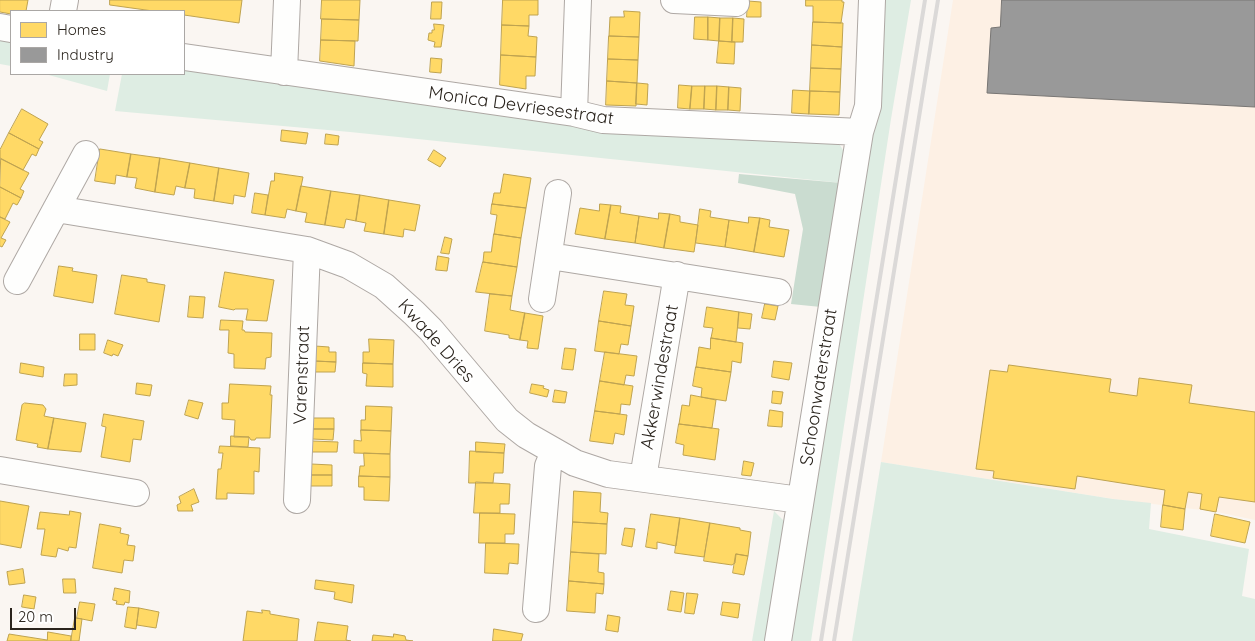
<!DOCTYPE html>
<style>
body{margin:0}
#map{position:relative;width:1255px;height:641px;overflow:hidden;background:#faf6f2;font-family:Quicksand,sans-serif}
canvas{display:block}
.legend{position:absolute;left:10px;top:10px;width:175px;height:65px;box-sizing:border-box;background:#fff;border:1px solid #aaa7a5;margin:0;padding:6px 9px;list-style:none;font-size:15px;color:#2a241d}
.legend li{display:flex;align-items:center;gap:10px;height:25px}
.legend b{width:25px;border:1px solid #aaa7a5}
.scale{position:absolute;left:10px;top:608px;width:66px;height:22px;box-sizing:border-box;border:2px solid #2a241d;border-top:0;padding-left:6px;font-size:15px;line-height:18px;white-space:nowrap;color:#2a241d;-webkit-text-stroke:4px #fff;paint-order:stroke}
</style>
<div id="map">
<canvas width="1255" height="641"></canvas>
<ul class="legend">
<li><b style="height:14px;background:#ffd966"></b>Homes</li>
<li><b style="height:14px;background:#999"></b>Industry</li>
</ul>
<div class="scale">20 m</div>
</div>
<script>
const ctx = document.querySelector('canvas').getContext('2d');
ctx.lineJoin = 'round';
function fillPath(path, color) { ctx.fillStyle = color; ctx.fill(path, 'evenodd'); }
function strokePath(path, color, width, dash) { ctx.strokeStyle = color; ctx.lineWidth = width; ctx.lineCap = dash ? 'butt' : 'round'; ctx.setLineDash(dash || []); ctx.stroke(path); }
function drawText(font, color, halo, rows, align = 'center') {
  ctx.font = font + ' Quicksand,sans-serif'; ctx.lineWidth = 5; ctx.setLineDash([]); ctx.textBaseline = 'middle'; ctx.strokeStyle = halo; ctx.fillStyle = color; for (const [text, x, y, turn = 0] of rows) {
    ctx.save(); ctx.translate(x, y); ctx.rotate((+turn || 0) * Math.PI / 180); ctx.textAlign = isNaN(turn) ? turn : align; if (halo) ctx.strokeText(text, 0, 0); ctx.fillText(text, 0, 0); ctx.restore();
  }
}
fillPath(new Path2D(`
 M953,0H1255V520L1217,512L1113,499L881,462Z`), '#fdf0e4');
fillPath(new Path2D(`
 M882,0H911L891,119L811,641H790Z
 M0,37L11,39V66L0,64Z
 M184,67L838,142L846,155L842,183L350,132L115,111L122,74H184Z
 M45,74H110L107,91Z
 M881,462L1113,499L1151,503L1149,529L1249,549L1242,596L1255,599V641H852Z
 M774,511L784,521V535L767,641H752Z`), '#deede3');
fillPath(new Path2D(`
 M739,174L842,183L821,307L791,304L803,229L795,194L738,183Z`), '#cadcd0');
const homes = new Path2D(`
 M0,0H28L26,11H11V14L0,12Z
 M110,0H242L239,23L184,15V11H153L110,5Z
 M322,0H360L359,20L321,19Z
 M503,0H538V15H529V26L502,25Z
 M806,0H842V2H844L841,23L813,22V6H806Z
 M748,1L761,2V17H747Z
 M432,2H442L441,19H431Z
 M624,11L640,12L639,37L609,36L610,17H624Z
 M695,17H708V40L694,39Z
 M708,17L720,18L719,41L708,40Z
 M720,18H733L732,42L719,41Z
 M733,18L744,19L743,42H732Z
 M322,19L359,20L358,41L321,40Z
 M813,22L843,23L842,47L812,45Z
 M434,24L444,25L441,47H434L435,42L428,40L429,33H432V30H434Z
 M502,25L529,26L528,36L537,37L536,57L501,55Z
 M609,36L639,37L638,60L608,59Z
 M321,40L355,41L354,66L320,61Z
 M719,41L735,42L734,64L717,63Z
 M812,45L842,47L841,69L811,68Z
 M501,55L536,57L535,76H526V89L500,85Z
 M431,58L442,59L441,73L430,72Z
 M608,59L638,60L637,83L607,81Z
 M811,68L841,69L840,92L810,91Z
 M607,81L637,83L636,106L606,105Z
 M637,83L648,84L647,105L636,104Z
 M679,85L692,86L690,109L678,108Z
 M692,86H705L704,109H690Z
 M705,86H717L716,110L704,109Z
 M717,86L729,87L728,110H716Z
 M729,87L741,88L740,111L728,110Z
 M793,90L810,91L809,114L792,113Z
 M810,91L840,92L839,115L809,114Z
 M22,109L48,124L39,140L43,142L39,149L9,133Z
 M282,130L308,133L306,144L281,141Z
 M9,133L39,149L36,156L32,154L23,170L0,158V150Z
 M326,134L339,136L338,145L325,144Z
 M100,149L131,154L127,177L116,175L115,184L95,181Z
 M434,150L446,158L440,167L428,160Z
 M131,154L160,158L155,192L135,188L137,178L127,177Z
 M160,158L190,163L185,188L176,186L174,195L155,192Z
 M1,159L29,173L20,189L24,191L21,198L0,187Z
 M190,163L219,168L214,201L194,198L195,189L185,188Z
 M219,168L249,173L245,197L234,195L233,204L214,201Z
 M275,173L303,177L296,211L287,209L285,218L265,215L271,181H274Z
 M504,174L531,178L526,208L492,204L494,193H500Z
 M301,186L331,191L325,225L305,222L307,213L296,211Z
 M0,187L21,198L17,205L13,203L5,219L0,217Z
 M331,191L360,195L356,221L346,219L344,228L325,225Z
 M255,193L268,195L265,215L252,213Z
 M360,195L389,200L384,234L364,231L366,223L356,221Z
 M389,200L420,205L415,231L404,229L403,237L384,234Z
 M492,204L526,208L521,238L494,234L497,215L491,214Z
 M600,204L611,205L605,239L575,234L580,208L599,211Z
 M611,205L621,206L620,213L639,216L635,243L605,239Z
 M700,209L711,211L710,217L729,220L725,247L696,243Z
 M659,213L670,214L664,248L635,243L639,216L658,219Z
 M670,214L680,216V222L698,225L694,252L664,248Z
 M0,217L10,222L1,238L6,240L2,247L0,246Z
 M749,217L760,218L754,252L725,247L729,220L748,223Z
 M760,218L770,220L769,227L789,230L784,257L754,252Z
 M494,234L521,238L517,267L483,262L484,252H491Z
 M445,237L452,239L449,254L441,253Z
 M438,256L449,258L447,271L436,270Z
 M483,262L517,267L512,296L476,292Z
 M59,266L73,268L72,271L97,275L93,303L54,296Z
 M225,272L274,280L267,321L246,320L248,309H235L234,310L219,307Z
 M122,275L147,279V282L165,285L159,322L115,314Z
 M604,291L627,294L625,305L634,306L631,326L599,321Z
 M490,294L512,296L510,310L525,313L520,340L509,338V335L485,331Z
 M190,296L205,297L203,318L188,317Z
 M765,304L778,306L775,320L762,318Z
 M707,307L739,312L736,342L711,338L713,328L704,327Z
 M739,312L752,314L750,329L738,328Z
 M525,313L543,316L538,349L527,348L528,341L520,340Z
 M221,320L243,321L242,330H244L245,332L272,333L271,357L266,358L265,369L234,368V354L228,353L229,330H220Z
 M599,321L631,326L628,345L621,344L619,354L595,351Z
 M80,334H95V350H80Z
 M711,338L743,343L741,363L732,361L731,372L696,367L699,347L710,349Z
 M369,339L394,340L393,364L363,363V352H369Z
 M108,340L123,345L118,356L113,354L112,356L104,353Z
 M315,346L329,347V352H336V362L314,361Z
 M565,348L576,349L573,370L562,369Z
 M605,352L637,356L634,376L626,375L624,385L600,381Z
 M314,361L336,362L335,372H314Z
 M774,361L792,363L789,380L772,377Z
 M21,363L44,367L43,377L20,373Z
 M363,363L393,364V387L366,386L367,374L363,373Z
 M1009,365L1111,379L1109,392L1137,396L1139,378L1192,385L1189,403L1255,412V502L1219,497L1216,512L1200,509L1202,494L1188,492L1185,509L1163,505L1165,490L1077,476L1075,489L993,478L994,471L976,469L990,370L1007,372Z
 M696,367L731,372L726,401L701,397L702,388L693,386Z
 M65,374H77V385L64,386Z
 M600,381L633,386L630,405L621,404L620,414L595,411Z
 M137,383L152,385L150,396L136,394Z
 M230,384L271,386L270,395H272L270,438H256L255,440H251L249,437H234L235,420L222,419V403H228Z
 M532,384L544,386L543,388L549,390L547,397L530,393Z
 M555,390L567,392L565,403L553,402Z
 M773,391L783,392L781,404L772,403Z
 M691,395L716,400L712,428L679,424L682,405L689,406Z
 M189,400L203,403L198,419L185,415Z
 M25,403L43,405L46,409L44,416L54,418L48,449L37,447L38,444L16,440L22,405Z
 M366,406L392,407L391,431L361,430V420H365Z
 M770,410L783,412L782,427L768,426Z
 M595,411L627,415L624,435L615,433L613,444L590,441Z
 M104,414L144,421L141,440L133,439L130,462L101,457L106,427L102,426Z
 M54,418L86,423L81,452L48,449Z
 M313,418H334V429H312Z
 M679,424L719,429L715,460L683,455L684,445L676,443Z
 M312,429H334L333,440L312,439Z
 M361,430L391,431L390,454L354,453V440L361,441Z
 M231,436L249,437L248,447L231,446Z
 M312,441L338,442L337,452H311Z
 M476,442L505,444L504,453L476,452Z
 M220,446L260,448L259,472L254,471V494L227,493V499H216L218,469H221L223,453H219Z
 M470,451L504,453L503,473H494L493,483H469Z
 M364,453L390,454V477L359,476L360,466H364Z
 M744,461L754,463L751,476L742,475Z
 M311,464L332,465V475H311Z
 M311,475H332V486H310Z
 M359,476L390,477L389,501L364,500V487H359Z
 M476,482L510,484L509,504H500V513H474Z
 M194,489L199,502L191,505L193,511H178L177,505L181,503L179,497Z
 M574,491L601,493L600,512L608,513L607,524L573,522Z
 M0,501L29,506L21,548L0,544Z
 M1163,505L1185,509L1183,530L1161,527Z
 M70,511L81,513L76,548L69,547L68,551L58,548L56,557L41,555L45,529H37L40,512L69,515Z
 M480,513L515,514L514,534H505V543H479Z
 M651,514L680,518L676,546L657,542V549L646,547Z
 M1215,514L1250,522L1245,543L1211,536Z
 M680,518L710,523L704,557L675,553Z
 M573,522L607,524L606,554L571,552Z
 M710,523L740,528V530L751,532L748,556L736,554L735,563L732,565L704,561Z
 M100,524L121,528L120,533L129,535L127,545L135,546L133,561L124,560L122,573L93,568Z
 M625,528L635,529L632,547L622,545Z
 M486,543L519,544L518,564L509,563L508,574L485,573Z
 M571,552L599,554L598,572L604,573V584L569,581Z
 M736,554L748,556L744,575L733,573Z
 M23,569L25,583L9,585L7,572Z
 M63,579H75L76,593H64Z
 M316,580L354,585L352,603L334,599L335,592L315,589Z
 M569,581L604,584L603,594L596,593L595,613L567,611Z
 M115,588L130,591L129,603L125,602L124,605L116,604L117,601L113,600Z
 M671,591L684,593L681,612L668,610Z
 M687,593L698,594L694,614L685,613Z
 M24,595L36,597L34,609L22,607Z
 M80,602L95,604L92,621L77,618Z
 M723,602L740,604L738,618L721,615Z
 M128,607L139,608L136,629L125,627Z
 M139,608L159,612L156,628L137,625Z
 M262,610L270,611V614L299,619L297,641H243L247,611L262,613Z
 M608,615L620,617L618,632L606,630Z
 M75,618L82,619L79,641H71Z
 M318,622L348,626L346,640L351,641H315Z
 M494,629L523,634L521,641H493Z
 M48,632L71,636V641H7L9,634L47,640Z
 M394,634L405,636L406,640L413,641H372L373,635L393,637Z`);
fillPath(homes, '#ffd966');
strokePath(homes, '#bfa350', 1);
const industry = new Path2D(`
 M1002,0H1255V107L987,93L991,28L1000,27Z`);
fillPath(industry, '#999');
strokePath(industry, '#787674', 1);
const minor = new Path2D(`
 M674,0L736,3
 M63,11L65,0
 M0,27L11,29
 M184,57L574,113L603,120L860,132
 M284,72L287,0
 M574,113L578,0
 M56,209L307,250L348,265L384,286L414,313L431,330L507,420L526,435L575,463L608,474L800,500
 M550,256L778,292
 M17,281L86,154
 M542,299L558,193
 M0,470L136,493
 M643,478L677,275
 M297,500L307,250
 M536,609L548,466L554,452
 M778,641L860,132L868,106L872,0`);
strokePath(minor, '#aea8a4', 28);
strokePath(minor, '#fefefd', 26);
strokePath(new Path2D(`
 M821,641L925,0
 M834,641L938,0`), '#dbd9d8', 4);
drawText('18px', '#2a241d', '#fff', [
 ["Monica Devriesestraat",521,106,8],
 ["Kwade Dries",436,341,48],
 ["Varenstraat",302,375,-88],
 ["Akkerwindestraat",660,377,-80],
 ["Schoonwaterstraat",819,387,-81]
]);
</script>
